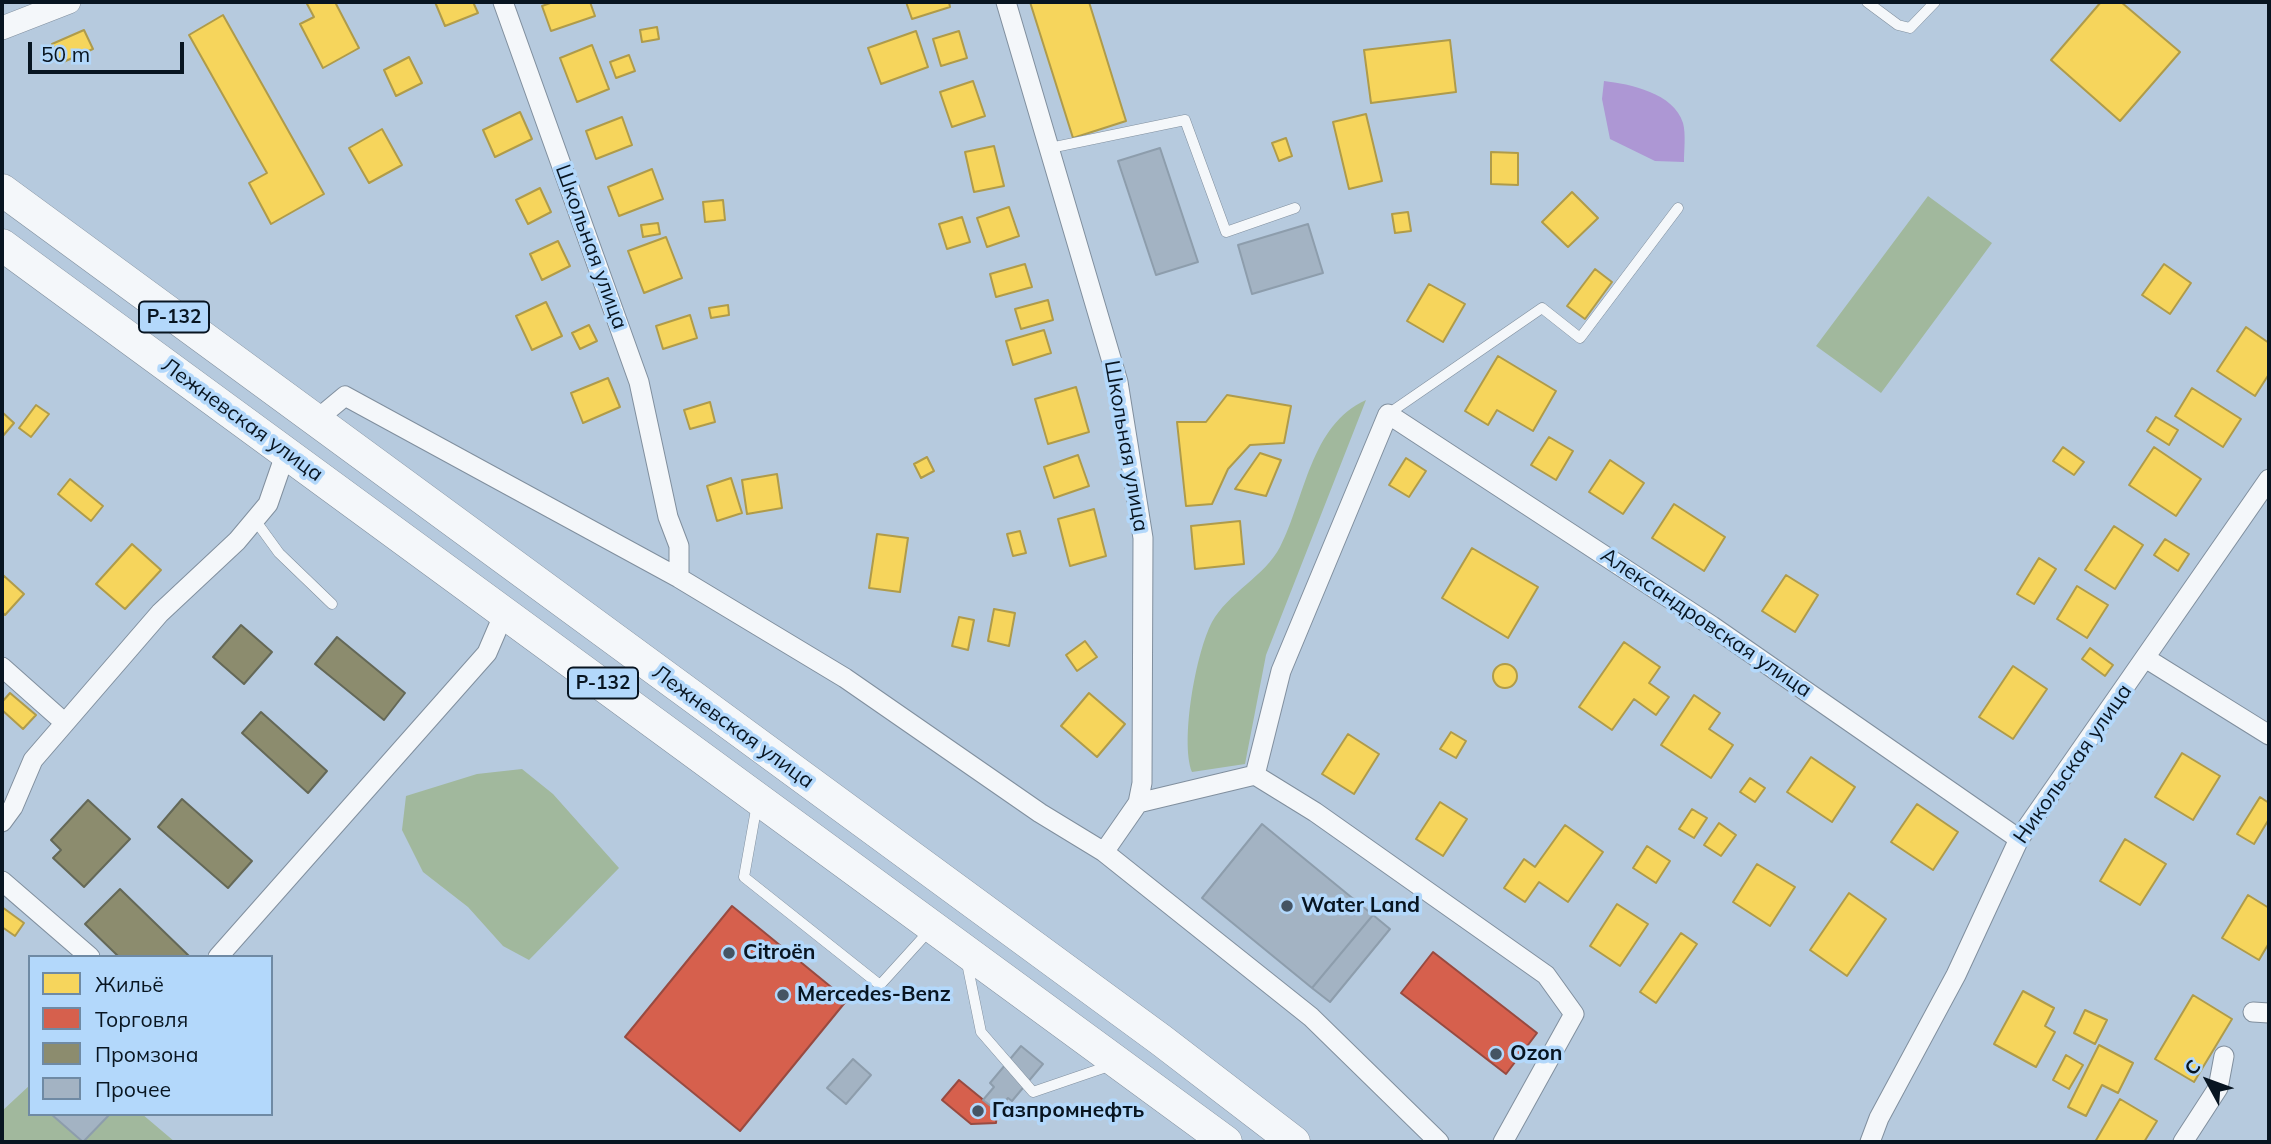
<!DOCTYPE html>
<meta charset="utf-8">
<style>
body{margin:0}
#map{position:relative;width:2271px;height:1144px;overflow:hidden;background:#b6cade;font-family:Mulish,sans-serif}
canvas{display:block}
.frame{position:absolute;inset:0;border:4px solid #081521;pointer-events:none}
.legend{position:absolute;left:28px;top:955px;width:245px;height:161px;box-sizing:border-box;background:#b3d8fb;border:2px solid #6f8aa4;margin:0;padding:9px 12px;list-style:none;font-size:21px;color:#081521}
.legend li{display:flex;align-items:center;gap:14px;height:35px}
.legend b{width:35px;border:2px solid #6f8aa4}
.north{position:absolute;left:2173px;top:1046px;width:70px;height:70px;-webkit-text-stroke:5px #b3d8fb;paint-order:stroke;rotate:311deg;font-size:19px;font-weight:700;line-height:28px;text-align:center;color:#081521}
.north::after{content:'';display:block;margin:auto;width:24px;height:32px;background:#081521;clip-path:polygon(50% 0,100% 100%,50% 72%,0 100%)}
.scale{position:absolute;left:28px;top:42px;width:156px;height:32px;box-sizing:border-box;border:4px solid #081521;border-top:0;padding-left:9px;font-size:21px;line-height:24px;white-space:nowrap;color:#081521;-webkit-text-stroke:5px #b3d8fb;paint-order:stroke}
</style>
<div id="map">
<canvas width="2271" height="1144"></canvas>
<div class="frame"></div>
<ul class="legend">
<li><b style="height:19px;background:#f6d55c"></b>Жильё</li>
<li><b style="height:19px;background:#d6604d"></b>Торговля</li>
<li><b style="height:19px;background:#8c8c6e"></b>Промзона</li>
<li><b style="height:19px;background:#a3b3c3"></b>Прочее</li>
</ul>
<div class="north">С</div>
<div class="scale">50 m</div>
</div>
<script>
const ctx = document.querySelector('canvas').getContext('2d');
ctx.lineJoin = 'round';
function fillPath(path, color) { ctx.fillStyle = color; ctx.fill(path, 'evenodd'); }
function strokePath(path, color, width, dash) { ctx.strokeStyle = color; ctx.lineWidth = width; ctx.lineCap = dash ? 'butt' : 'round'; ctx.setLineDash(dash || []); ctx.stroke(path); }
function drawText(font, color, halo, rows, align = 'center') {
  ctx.font = font + ' Mulish,sans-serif'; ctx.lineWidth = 7; ctx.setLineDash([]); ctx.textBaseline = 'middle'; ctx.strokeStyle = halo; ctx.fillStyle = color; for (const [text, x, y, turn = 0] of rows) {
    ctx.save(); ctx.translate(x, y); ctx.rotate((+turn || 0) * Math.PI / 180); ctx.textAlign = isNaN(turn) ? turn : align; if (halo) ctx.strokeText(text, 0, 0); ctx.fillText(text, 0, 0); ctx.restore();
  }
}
fillPath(new Path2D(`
 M1928,196L1992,243L1881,393L1816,346Z
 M1366,400L1266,655L1245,764L1192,772C1180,741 1196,652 1212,622C1228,593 1265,576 1280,547C1305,499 1310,425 1366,400Z
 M522,769L553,794L619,868L529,960L503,946L468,907L423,872L402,830L406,796L477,774Z
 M30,1085V1114H142L175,1142H2V1111Z`), '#a1b89d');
fillPath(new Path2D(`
 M1604,81C1630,84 1674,93 1683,123C1686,134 1684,150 1684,162L1655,161L1610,139L1602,99Z`), '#ad97d4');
const homes = new Path2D(`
 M306,2H335L359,48L323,68L300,24L314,17Z
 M435,2H473L478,13L445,26Z
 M553,2H590L595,16L551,31L542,6Z
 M906,2H949L950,7L912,19Z
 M1030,2H1089L1126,121L1073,138Z
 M2101,2H2121L2180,52L2120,121L2051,60Z
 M223,15L324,194L271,224L249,183L267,173L189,35Z
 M657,27L659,39L642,42L640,30Z
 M84,30L93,49L61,63L52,44Z
 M916,31L928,67L881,84L868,48Z
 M959,31L967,58L941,66L933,39Z
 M1450,40L1456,92L1371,103L1364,50Z
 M592,45L609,89L577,102L560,58Z
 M629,55L635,71L616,78L610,62Z
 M409,57L422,83L396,96L384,70Z
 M973,81L985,116L952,127L940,92Z
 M520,112L532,139L495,157L483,130Z
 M1366,114L1382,181L1349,189L1333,122Z
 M622,117L632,145L596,159L586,131Z
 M382,129L402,165L369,183L349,148Z
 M1286,138L1292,156L1279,161L1272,143Z
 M994,146L1004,186L974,192L965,152Z
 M1491,152L1518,153V185L1491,184Z
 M652,169L663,199L619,216L608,187Z
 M540,188L551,212L528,224L516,200Z
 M1572,192L1598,218L1568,247L1542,222Z
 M723,200L725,220L705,222L703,202Z
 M1009,207L1019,236L987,247L977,218Z
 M1408,212L1411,231L1395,233L1392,214Z
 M962,217L970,242L947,249L939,224Z
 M658,223L660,234L643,237L641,225Z
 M666,237L682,278L644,293L628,251Z
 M558,241L570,266L542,280L530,254Z
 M1025,264L1032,287L996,297L990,274Z
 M2164,264L2191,283L2170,314L2142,295Z
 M1595,269L1612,282L1585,319L1567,306Z
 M1429,284L1465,304L1443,342L1407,321Z
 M1048,300L1053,320L1021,329L1015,309Z
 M546,302L562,336L532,350L516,316Z
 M728,305L729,315L711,318L709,308Z
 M690,315L697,338L663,349L656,326Z
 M589,325L597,341L580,349L572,333Z
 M2246,327L2269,343V374L2255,396L2217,371Z
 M1044,330L1051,353L1013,365L1006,341Z
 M1498,356L1556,391L1533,431L1497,410L1488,425L1465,411Z
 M608,378L620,407L583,423L571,393Z
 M1076,387L1089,432L1048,444L1035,399Z
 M2192,388L2241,419L2223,447L2175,416Z
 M1227,395L1291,406L1284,443L1250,445L1228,469L1212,504L1186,506L1177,422H1206Z
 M710,402L715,422L690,429L684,410Z
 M36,405L49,414L31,437L19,428Z
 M2,412L14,423L2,437Z
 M2156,417L2178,430L2169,445L2147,431Z
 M1549,437L1573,451L1556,480L1531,465Z
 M2063,447L2084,462L2074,475L2053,461Z
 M2154,447L2201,479L2176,516L2129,485Z
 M1260,453L1281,460L1266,496L1235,489Z
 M1078,455L1089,486L1054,498L1044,467Z
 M927,457L934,471L921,478L914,464Z
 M1406,458L1426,471L1409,497L1389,485Z
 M1610,460L1644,483L1623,514L1589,492Z
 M777,474L782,508L747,514L742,480Z
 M731,478L742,513L717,521L707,486Z
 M70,479L103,506L91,521L58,494Z
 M1674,504L1725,537L1704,571L1652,538Z
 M1094,509L1106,556L1070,566L1058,519Z
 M1240,521L1244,564L1195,569L1191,526Z
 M2114,526L2143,545L2115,589L2085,570Z
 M1020,531L1026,553L1013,556L1007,534Z
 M877,534L908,538L900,592L869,588Z
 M2165,539L2189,554L2178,571L2154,555Z
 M132,544L161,570L125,609L96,584Z
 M1472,548L1538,587L1508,638L1442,598Z
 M2039,558L2056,569L2034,604L2017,594Z
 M3,575L24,594L5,615L2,612Z
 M1786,575L1818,595L1795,632L1762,611Z
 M2077,586L2108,605L2087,638L2057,619Z
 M994,609L1015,613L1009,646L988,641Z
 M959,617L974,620L968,650L952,646Z
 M1085,641L1097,657L1077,671L1066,655Z
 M1624,642L1660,667L1649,683L1669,697L1656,715L1634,699L1612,730L1579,707Z
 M2090,648L2113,665L2105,676L2082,659Z
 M1493 676a12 12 0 1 1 24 0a12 12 0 1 1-24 0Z
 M2013,666L2047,689L2013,739L1979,717Z
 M10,693L36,715L23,729L2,710V702Z
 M1089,693L1125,724L1097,757L1061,726Z
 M1694,695L1720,713L1709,729L1733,745L1711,778L1661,745Z
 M1451,732L1466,741L1456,758L1440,749Z
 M1348,734L1379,754L1354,794L1322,774Z
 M2182,753L2220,776L2193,820L2155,797Z
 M1811,757L1855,787L1832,822L1787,792Z
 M1750,778L1765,788L1755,802L1740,792Z
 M2260,797L2269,803V819L2254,844L2237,834Z
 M1440,802L1467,819L1443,856L1416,839Z
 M1917,804L1958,832L1933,870L1891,842Z
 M1692,809L1707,818L1694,838L1679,829Z
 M1719,823L1736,835L1721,856L1704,845Z
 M1565,825L1603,852L1568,902L1539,882L1525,902L1504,888L1524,859L1535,867Z
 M2125,839L2166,864L2140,905L2100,881Z
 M1647,846L1670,861L1656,883L1633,868Z
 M1757,864L1795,887L1770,926L1733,902Z
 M1849,893L1886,919L1847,976L1810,950Z
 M2248,895L2269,908V943L2259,960L2222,938Z
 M1617,904L1648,924L1620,966L1590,946Z
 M2,907L24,923L15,936L2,927Z
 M1681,933L1697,944L1656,1003L1640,992Z
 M2023,991L2054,1008L2045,1026L2055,1032L2036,1067L1994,1044Z
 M2193,995L2232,1019L2194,1082L2155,1059Z
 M2085,1010L2107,1020L2095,1044L2074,1033Z
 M2099,1045L2133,1063L2118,1093L2102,1085L2086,1116L2068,1107Z
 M2066,1055L2083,1065L2069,1089L2053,1080Z
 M2120,1099L2157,1121L2144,1142H2095Z`);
fillPath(homes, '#f6d55c');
strokePath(homes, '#af9b4a', 2);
const shops = new Path2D(`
 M732,906L847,1000L740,1131L625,1037Z
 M1433,952L1537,1033L1506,1074L1401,993Z
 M959,1080L997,1111L996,1123L971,1124L942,1100Z`);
fillPath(shops, '#d6604d');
strokePath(shops, '#984a40', 2);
const industry = new Path2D(`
 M241,625L272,652L244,684L213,657Z
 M337,637L405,693L384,720L315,664Z
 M261,712L327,771L308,793L242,733Z
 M182,799L252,861L228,888L158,827Z
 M88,800L130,839L84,887L53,858L61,850L51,840Z
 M120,889L189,956V957H119L85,924Z`);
fillPath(industry, '#8c8c6e');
strokePath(industry, '#646857', 2);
const building = new Path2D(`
 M1160,148L1198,262L1156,275L1118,161Z
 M1308,224L1323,273L1252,294L1238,245Z
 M1262,824L1373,915L1312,988L1202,898Z
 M1373,915L1390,929L1330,1002L1312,988Z
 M1021,1046L1043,1064L1012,1101L1008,1098L997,1111L983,1100L994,1087L990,1083Z
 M853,1059L871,1075L846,1104L827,1088Z
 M51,1114H110L83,1142Z`);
fillPath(building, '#a3b3c3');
strokePath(building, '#8d9dac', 2);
const service = new Path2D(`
 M1867,2L1898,25L1910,28L1935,2
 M1050,148L1185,120L1226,232L1295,208
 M1388,414L1542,308L1580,338L1678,208
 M255,520L279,553L332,604
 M757,804L744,877L880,985L929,931
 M967,963L981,1032L1033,1092L1112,1065`);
const minor = new Path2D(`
 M503,2L639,382L668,517L679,546V578
 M1006,2L1118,382L1143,538L1142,783L1138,803L1104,852
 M315,421L345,396L679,578L845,678L1040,813L1104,852L1311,1017L1439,1142
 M2147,659L2269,735
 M2,667L65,723
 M1255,775L1315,812L1546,975L1574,1014L1503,1142
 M1138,803L1255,775L1281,671L1388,414L1712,626L2019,839
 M2,822L13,807L33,760L160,613L237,541L268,504L286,452
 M2,881L90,957
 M218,957L487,653L505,611
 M2253,1012L2269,1013
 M1870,1142L1879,1118L1956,975L2019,839L2269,479
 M2183,1142L2218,1088L2224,1056`);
const tertiary = new Path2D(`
 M2,28L69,2`);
const trunk = new Path2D(`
 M2,190L1161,1040L1294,1142
 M2,245L1226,1142`);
strokePath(service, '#808f9e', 11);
strokePath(minor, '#808f9e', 21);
strokePath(tertiary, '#808f9e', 24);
strokePath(trunk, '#808f9e', 33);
strokePath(service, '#f4f7fa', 10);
strokePath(minor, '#f4f7fa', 19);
strokePath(tertiary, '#f4f7fa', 23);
strokePath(trunk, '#f4f7fa', 32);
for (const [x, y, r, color] of [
 [1287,906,7,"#455463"],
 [729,953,7,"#455463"],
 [783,995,7,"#455463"],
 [1496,1054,7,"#455463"],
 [978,1111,7,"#455463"]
]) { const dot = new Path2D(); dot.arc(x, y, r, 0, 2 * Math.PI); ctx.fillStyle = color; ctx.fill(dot); strokePath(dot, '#b3d8fb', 2.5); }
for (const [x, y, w] of [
 [174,317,70],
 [603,683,70]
]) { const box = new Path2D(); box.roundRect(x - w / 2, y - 15.5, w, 31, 5); ctx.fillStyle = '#b3d8fb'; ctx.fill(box); strokePath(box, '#081521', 2); }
drawText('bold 19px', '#081521', null, [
 ["Р-132",174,317],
 ["Р-132",603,683]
]);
drawText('21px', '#081521', '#b3d8fb', [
 ["Школьная улица",591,247,70],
 ["Лежневская улица",242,420,36],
 ["Школьная улица",1126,446,80],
 ["Александровская улица",1706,623,34],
 ["Лежневская улица",733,727,36],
 ["Никольская улица",2073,764,-55]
]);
drawText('bold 21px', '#081521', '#b3d8fb', [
 ["Water Land",1301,906],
 ["Citroën",743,953],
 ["Mercedes-Benz",797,995],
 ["Ozon",1510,1054],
 ["Газпромнефть",992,1111]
], 'left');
</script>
